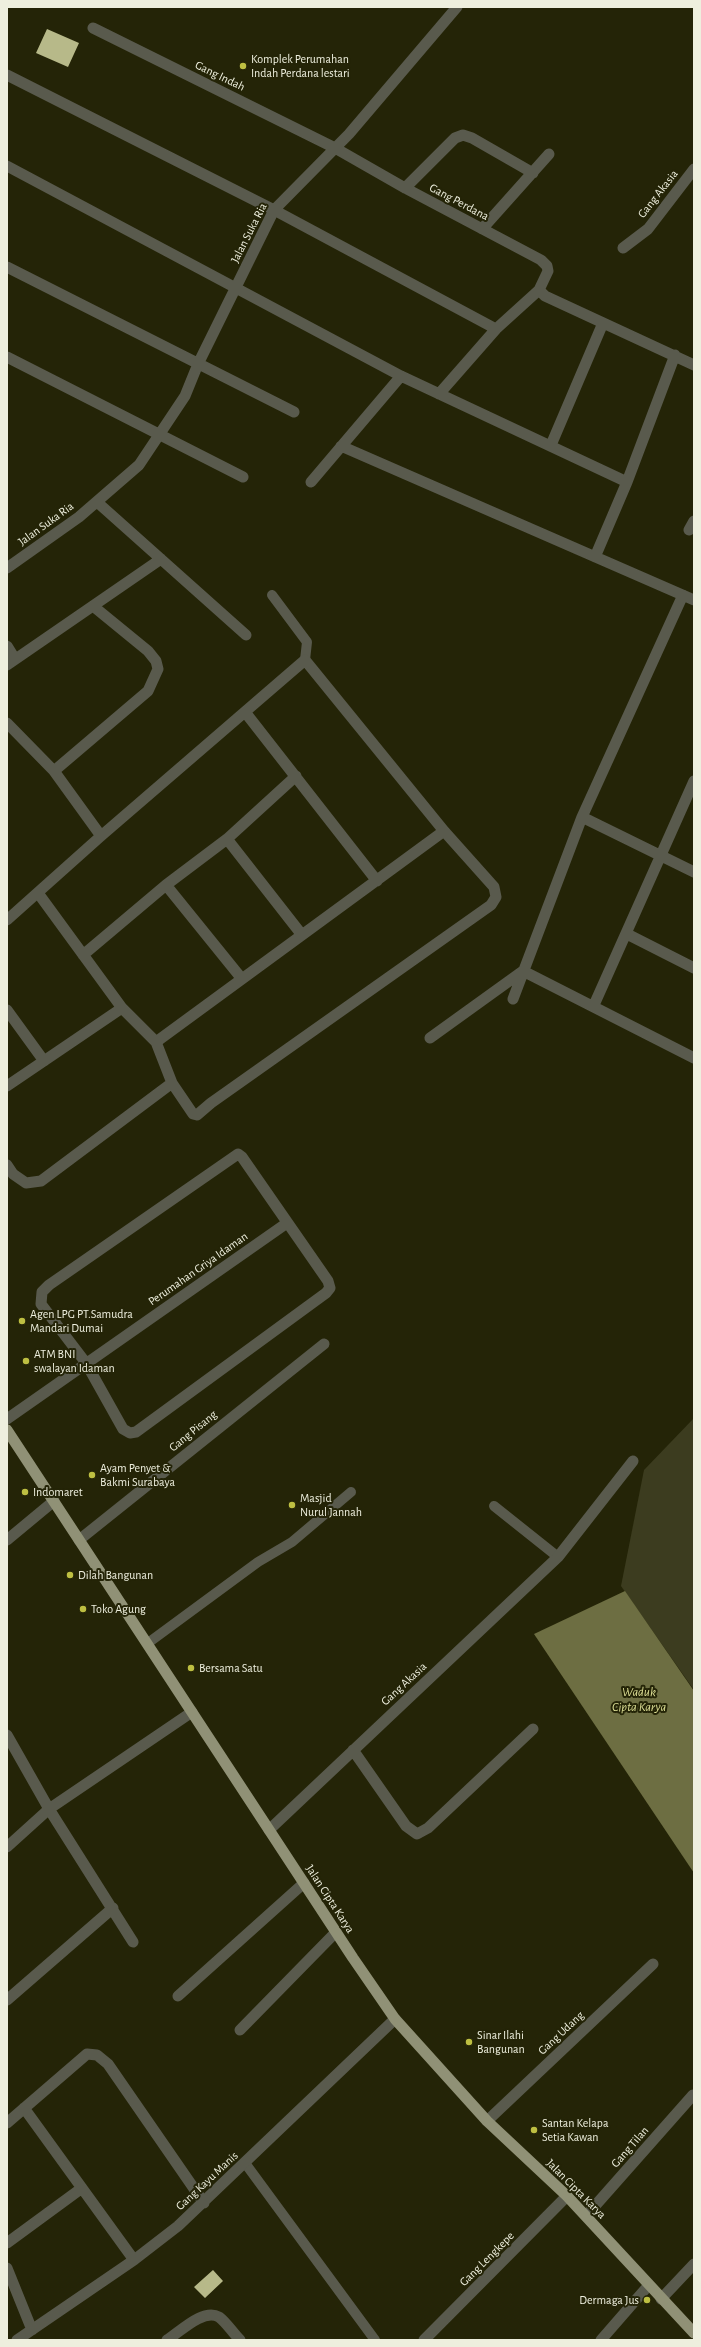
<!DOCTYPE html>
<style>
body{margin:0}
#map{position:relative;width:701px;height:2347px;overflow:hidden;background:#242407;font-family:"Alegreya Sans",sans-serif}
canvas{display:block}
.frame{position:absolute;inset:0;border:8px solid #eeefde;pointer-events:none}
</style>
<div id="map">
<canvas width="701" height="2347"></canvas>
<div class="frame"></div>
</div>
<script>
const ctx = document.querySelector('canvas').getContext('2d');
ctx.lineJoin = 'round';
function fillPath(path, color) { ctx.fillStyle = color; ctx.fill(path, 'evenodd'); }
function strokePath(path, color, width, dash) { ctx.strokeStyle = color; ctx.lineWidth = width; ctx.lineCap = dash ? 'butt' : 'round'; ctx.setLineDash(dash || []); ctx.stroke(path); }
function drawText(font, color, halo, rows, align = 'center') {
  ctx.font = font + ' "Alegreya Sans",sans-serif'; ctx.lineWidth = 4; ctx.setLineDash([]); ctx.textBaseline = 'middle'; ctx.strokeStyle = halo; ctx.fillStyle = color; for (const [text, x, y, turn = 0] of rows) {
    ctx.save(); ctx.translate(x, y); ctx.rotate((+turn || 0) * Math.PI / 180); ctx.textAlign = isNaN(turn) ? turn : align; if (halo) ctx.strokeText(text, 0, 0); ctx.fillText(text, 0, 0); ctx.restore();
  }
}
fillPath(new Path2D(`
 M694,1418V1690L621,1586L644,1470Z`), '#3c3c1f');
fillPath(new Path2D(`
 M625,1591L694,1691V1873L534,1634Z`), '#6d6e42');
fillPath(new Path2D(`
 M47,29L79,43L68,67L36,53Z
 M213,2270L223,2281L205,2298L194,2287Z`), '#b7b989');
strokePath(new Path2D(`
 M272,595L307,642L305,660
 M494,1506L558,1557
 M148,1643L258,1562L292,1542L351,1492
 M245,2163L375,2340`), '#595a4d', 10);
strokePath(new Path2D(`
 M93,28L335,148L405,188L541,260L547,266L548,271L539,290
 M7,75L274,210L496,329
 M7,166L401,376L627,482
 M405,188L455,138L463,135L472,138L533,173
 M482,229L549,154
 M623,248L648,229L694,169
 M7,267L294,412
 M7,357L243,477
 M439,394L496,329L539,290L545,296L694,365
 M551,445L603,323
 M341,446L694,600
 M311,482L401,376
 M97,502L246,635
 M689,530L694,521
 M595,557L627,482L675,355
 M7,568L79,517L139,465L185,396L198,364L274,210L349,134L457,7
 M7,646L15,659
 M7,665L161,559
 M245,712L377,881
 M7,723L54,771L101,836
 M54,771L148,691L158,669L156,661L148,651L93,606
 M582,817L694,872
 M227,839L302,935
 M166,885L227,839L296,776
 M7,920L101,836L305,660L444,831L156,1042
 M627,934L694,968
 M83,955L166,885L242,979
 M513,999L582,817L683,595
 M594,1005L694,781
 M7,1010L44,1061
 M430,1038L523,971L694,1058
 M172,1083L193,1114L197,1115L211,1103L491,905L496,897L494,887L444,831
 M7,1086L122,1008
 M238,1154L242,1157L328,1281L330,1288L326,1293L136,1432L130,1433L123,1429L86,1363L41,1304L42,1292L49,1285Z
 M7,1165L13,1174L26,1183L41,1181L172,1083L156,1042L122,1008L38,893
 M7,1419L287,1223
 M7,1540L54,1501
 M79,1540L324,1344
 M7,1735L49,1809L133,1942
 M353,1750L406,1826L417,1834L428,1828L533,1729
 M269,1830L558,1557L633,1461
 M7,1847L49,1809L192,1712
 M178,1996L304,1883
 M7,2000L113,1908
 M240,2030L336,1932
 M24,2108L134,2260
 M487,2121L653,1964
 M7,2123L87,2054L97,2055L108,2064L204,2203
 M586,2216L693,2095
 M7,2243L82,2188
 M7,2268L32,2330
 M661,2299L694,2264
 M17,2340L134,2260L178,2226L395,2019
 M167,2340C180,2332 203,2308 219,2317C226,2322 233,2333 240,2340
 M424,2340L567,2196
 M601,2340L648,2286`), '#595a4d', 11);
strokePath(new Path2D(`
 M7,1430L353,1958L395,2019L487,2121L567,2196L694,2333`), '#909176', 11);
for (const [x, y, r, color] of [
 [243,66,4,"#bebf42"],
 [22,1321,4,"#bebf42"],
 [26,1361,4,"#bebf42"],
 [92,1475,4,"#bebf42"],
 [25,1492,4,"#bebf42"],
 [292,1505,4,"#bebf42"],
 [70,1575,4,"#bebf42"],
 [83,1609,4,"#bebf42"],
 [191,1668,4,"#bebf42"],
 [469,2042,4,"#bebf42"],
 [534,2130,4,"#bebf42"],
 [647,2300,4,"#bebf42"]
]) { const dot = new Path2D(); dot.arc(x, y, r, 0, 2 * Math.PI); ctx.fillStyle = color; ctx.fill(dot); strokePath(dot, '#242407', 1.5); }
drawText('12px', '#eeefde', '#242407', [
 ["Komplek Perumahan",251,59],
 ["Indah Perdana lestari",251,73],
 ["Agen LPG PT.Samudra",30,1314],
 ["Mandari Dumai",30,1328],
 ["ATM BNI",34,1354],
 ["swalayan Idaman",34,1368],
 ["Ayam Penyet &",100,1468],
 ["Bakmi Surabaya",100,1482],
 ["Indomaret",33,1492],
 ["Masjid",300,1498],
 ["Nurul Jannah",300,1512],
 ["Dilah Bangunan",78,1575],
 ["Toko Agung",91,1609],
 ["Bersama Satu",199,1668],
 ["Sinar Ilahi",477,2035],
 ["Bangunan",477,2049],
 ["Santan Kelapa",542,2123],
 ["Setia Kawan",542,2137],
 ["Dermaga Jus",639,2300,"right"]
], 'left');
drawText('12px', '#eeefde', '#242407', [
 ["Gang Indah",220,76,26],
 ["Gang Akasia",658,194,-52],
 ["Gang Perdana",459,202,28],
 ["Jalan Suka Ria",249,233,-63],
 ["Jalan Suka Ria",46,524,-36],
 ["Perumahan Griya Idaman",198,1269,-35],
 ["Gang Pisang",193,1431,-39],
 ["Gang Akasia",404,1684,-43],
 ["Jalan Cipta Karya",330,1899,57],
 ["Gang Udang",561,2033,-43],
 ["Gang Tilan",630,2147,-49],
 ["Gang Kayu Manis",207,2181,-43],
 ["Jalan Cipta Karya",576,2189,45],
 ["Gang Lengkepe",487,2259,-45]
]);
drawText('italic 13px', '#dcde95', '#242407', [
 ["Waduk",639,1692],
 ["Cipta Karya",639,1707]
]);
</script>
